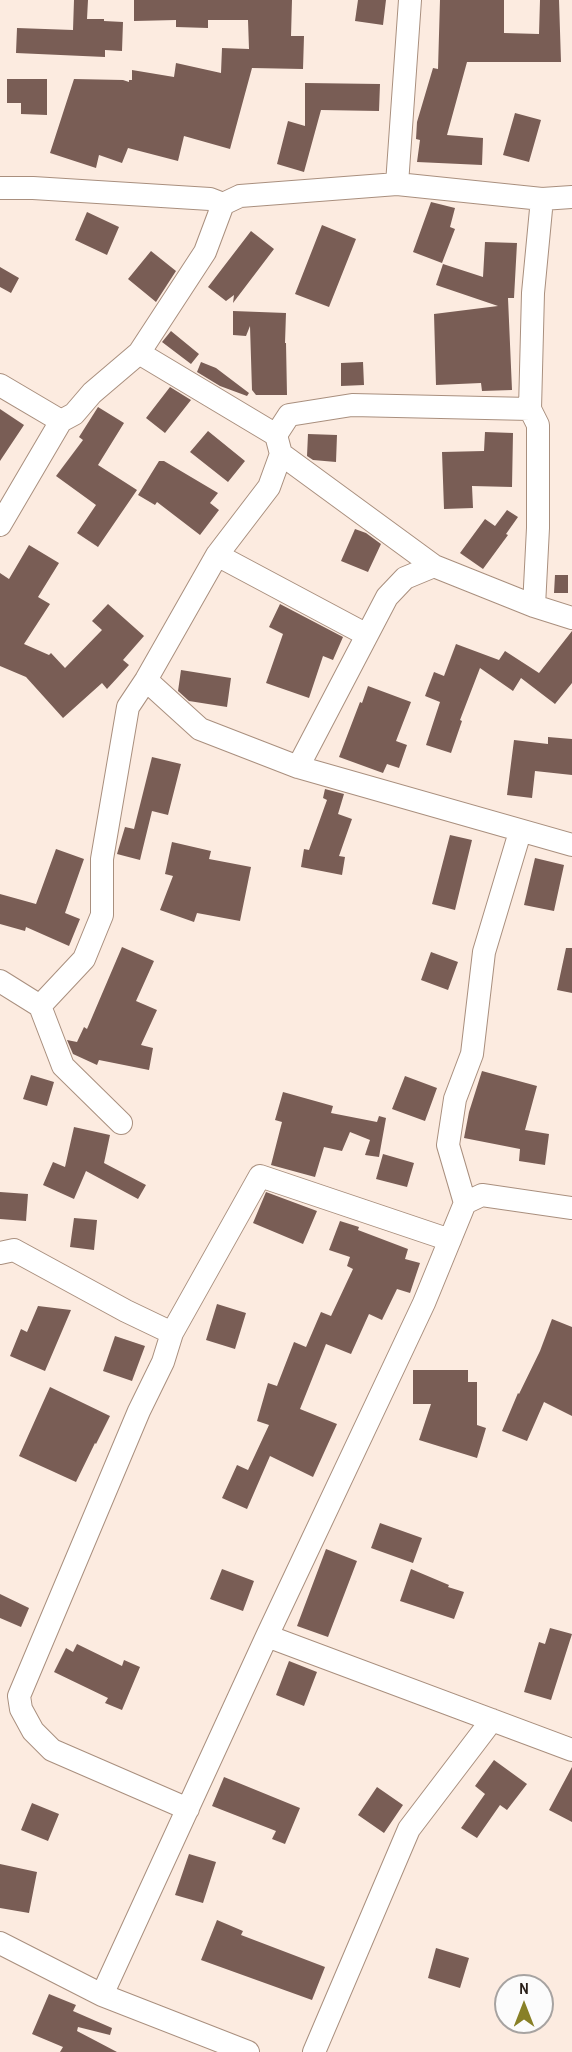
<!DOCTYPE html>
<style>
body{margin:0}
#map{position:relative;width:572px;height:2052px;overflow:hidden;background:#fcebe0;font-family:"Archivo Narrow",sans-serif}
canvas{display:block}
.north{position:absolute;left:494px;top:1974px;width:60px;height:60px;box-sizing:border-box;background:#fcfcfc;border:2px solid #a7a3a1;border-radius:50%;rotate:0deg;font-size:16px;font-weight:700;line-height:24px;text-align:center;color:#281e18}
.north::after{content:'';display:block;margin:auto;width:21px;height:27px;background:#888027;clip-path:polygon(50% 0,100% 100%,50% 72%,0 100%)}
</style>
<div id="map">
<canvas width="572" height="2052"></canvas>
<div class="north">N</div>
</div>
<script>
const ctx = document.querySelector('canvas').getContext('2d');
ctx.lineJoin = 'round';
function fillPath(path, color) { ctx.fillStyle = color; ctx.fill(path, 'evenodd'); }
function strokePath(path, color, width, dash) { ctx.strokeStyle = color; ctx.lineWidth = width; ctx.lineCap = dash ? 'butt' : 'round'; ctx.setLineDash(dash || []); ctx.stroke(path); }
fillPath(new Path2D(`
 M74,0H88L87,19H104V21L123,22L122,51L105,50V57L16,53L17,28L73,30Z
 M134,0H292L291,36H304L303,69L252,68L230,149L184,136L178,161L128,148L122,163L99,155L96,168L50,153L74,79L123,80L129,82V80H132V70L174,77L176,63L221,73L222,48L249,49L248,20H208V28L176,27V20L134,21Z
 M358,0H386L383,25L355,21Z
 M440,0H504V33L539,34L540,0H559L561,62H467L447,135L483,138L482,165L417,162L420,140L416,139L417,122L433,68L438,69Z
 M7,79H47V115L21,114V103H7Z
 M305,83L380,84L379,111L321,110L304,172L277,164L288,121L305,126Z
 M515,113L541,120L529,162L503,155Z
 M431,202L455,208L450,227L455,229L442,263L413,252Z
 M87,212L119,227L107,255L75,240Z
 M322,225L356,239L329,307L295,294Z
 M251,231L274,249L233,303L234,295L226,301L208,287Z
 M485,242L517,243L514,298H508L512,390L482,391L481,383L436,385L434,314L498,306L436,285L443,264L483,277Z
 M151,251L176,271L156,302L128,279Z
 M0,267L19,278L11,293L0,287Z
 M233,311L286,313L285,343H286L287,395H256L252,390L250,326L246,336L233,335Z
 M171,331L199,354L191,364L162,342Z
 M201,362L216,368L249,393L247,396L220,386L197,372Z
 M363,362L364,385L341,386V363Z
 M170,387L191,400L165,433L146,418Z
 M98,407L124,423L98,465L137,490L98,547L77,533L96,505L56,476L83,440L79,437Z
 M0,409L24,425L0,461Z
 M208,431L245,461L228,482L190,452Z
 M485,432L513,433L512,487L472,486L473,508L444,509L442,452L484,451Z
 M308,434L337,435L336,462L313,460L307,456Z
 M159,461H164L218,493L210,503L219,510L200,535L157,502L155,505L138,495Z
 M507,510L518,517L506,534L508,535L483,569L460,553L485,519L495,526Z
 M355,529L366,533L381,544L368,572L341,561Z
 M29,545L59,563L38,597L50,604L24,644L49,655L51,653L65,668L102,630L92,621L108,604L144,636L123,660L129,665L107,689L102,683L63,718L26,677L0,666V573L9,579Z
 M555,575H568V593H554Z
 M280,604L343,637L333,660L323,656L309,698L266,683L283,634L269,627Z
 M572,631V683L555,704L521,678L513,691L480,668L460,720L462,721L451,753L426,745L440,702L425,696L434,672L444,676L456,644L499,660L505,651L539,673Z
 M181,670L231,678L227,707L189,701L178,691Z
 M368,686L411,702L396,741L407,745L399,768L387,764L383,773L339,757L360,702L362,703Z
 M548,737L572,739V775L535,771L532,798L507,795L514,740L548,744Z
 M152,757L181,764L168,815L152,811L140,860L117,854L125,827L134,829Z
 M325,789L344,794L338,814L352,819L339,856L345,857L342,875L301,867L304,849L309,850L327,800L323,798Z
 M450,835L472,840L455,910L432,904Z
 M172,842L211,851L209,859L251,867L240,921L197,913L194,922L160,910L173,876L165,874Z
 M56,849L84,859L65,913L80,919L69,946L26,927L25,931L0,924V894L36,904Z
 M535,858L564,865L554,911L524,905Z
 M122,947L154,961L136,1001L157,1010L141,1045L153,1048L149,1070L99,1060L97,1065L73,1054L67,1040L77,1042L84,1027L87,1029Z
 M566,948H572V993L557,990Z
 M431,952L458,962L448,990L421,980Z
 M482,1071L537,1086L525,1130L549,1134L545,1165L519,1161L520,1149L464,1138L469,1112Z
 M31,1075L54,1082L47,1106L23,1099Z
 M405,1076L437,1088L425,1121L392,1109Z
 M283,1092L333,1106L331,1113L377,1122L379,1116L386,1118L379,1157L365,1155L370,1140L350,1132L342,1151L324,1147L315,1177L271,1165L282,1122L275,1120Z
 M74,1127L110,1135L104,1163L146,1185L138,1199L86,1171L74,1199L43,1185L53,1162L65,1167Z
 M383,1154L414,1163L407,1187L376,1179Z
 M0,1192L28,1194L26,1221L0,1219Z
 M266,1192L317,1211L303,1244L253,1223Z
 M74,1218L97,1220L94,1250L70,1247Z
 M340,1221L359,1227L358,1230L408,1249L405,1259L420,1263L410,1293L397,1289L382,1320L369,1314L351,1354L326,1344L300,1409L337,1424L313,1477L270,1456L247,1509L222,1498L237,1465L248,1470L269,1425L257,1421L268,1383L277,1386L294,1342L306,1347L321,1312L331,1316L353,1269L347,1266L350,1257L329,1250Z
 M217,1304L246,1313L235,1349L206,1340Z
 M38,1306L71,1310L45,1371L10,1356L21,1329L27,1332Z
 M552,1319L572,1327V1416L544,1402L527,1441L502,1431L518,1393L519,1394L540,1351Z
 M115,1336L145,1346L132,1381L103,1371Z
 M413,1370H468V1382H477V1425L486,1428L477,1458L419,1440L431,1404H413Z
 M50,1387L110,1416L96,1444L95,1443L76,1482L19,1456Z
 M380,1523L422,1538L413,1563L371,1548Z
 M326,1549L357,1561L328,1637L297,1626Z
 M222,1569L254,1581L243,1611L210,1599Z
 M411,1569L449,1585L448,1587L464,1592L454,1619L400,1601Z
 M0,1594L29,1608L21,1627L0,1618Z
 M550,1628L572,1634L551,1700L524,1692L539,1642L545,1644Z
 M77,1644L122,1666L124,1660L140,1667L122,1710L105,1703L108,1698L54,1672L66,1648L73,1652Z
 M289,1661L317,1672L304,1706L276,1695Z
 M494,1760L527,1784L507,1810L500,1805L477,1838L461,1828L485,1794L475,1786Z
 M572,1767V1822L549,1810Z
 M224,1777L300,1808L285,1844L272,1839L276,1831L212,1806Z
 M377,1787L403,1805L384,1833L358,1815Z
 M32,1803L59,1814L48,1841L21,1830Z
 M189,1854L216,1862L203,1903L175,1895Z
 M0,1864L37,1872L29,1913L0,1908Z
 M217,1920L243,1931L241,1935L325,1967L312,2000L201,1960Z
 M436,1948L469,1958L460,1988L428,1978Z
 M49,1994L76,2005L73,2011L112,2028L110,2035L78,2027L77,2031L117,2052H60L63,2047L32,2034Z`), '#795d55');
const minor = new Path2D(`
 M397,184L410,0
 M0,188H33L210,199L223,204L240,196L397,184L542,199L572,197
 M139,353L276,435L281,454L434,566L534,606L572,618
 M0,385L61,421
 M276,435L289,415L352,405L530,409
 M0,525L61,421L74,414L92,393L139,353L205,252L223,204
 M217,555L367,635
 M534,606L538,528V425L530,409L533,293L542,199
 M146,680L200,729L298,767L572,845
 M298,767L387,597L405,578L434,566
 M0,981L40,1006L84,959L102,915V859L128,707L146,680L217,555L269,487L281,454
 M40,1006L63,1066L121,1123
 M465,1203L448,1145L455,1099L472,1054L484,952L520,832
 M0,1253L14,1250L126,1311L172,1333L163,1362L139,1411L19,1696L21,1709L33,1731L52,1750L188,1809
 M172,1333L260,1176L450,1240
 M267,1636L572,1750
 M0,1943L102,1995L248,2052
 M102,1995L267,1636L424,1303L465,1203L482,1195L572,1208
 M314,2052L409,1829L492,1720`);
strokePath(minor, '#a98f7e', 24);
strokePath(minor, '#fff', 22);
</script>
